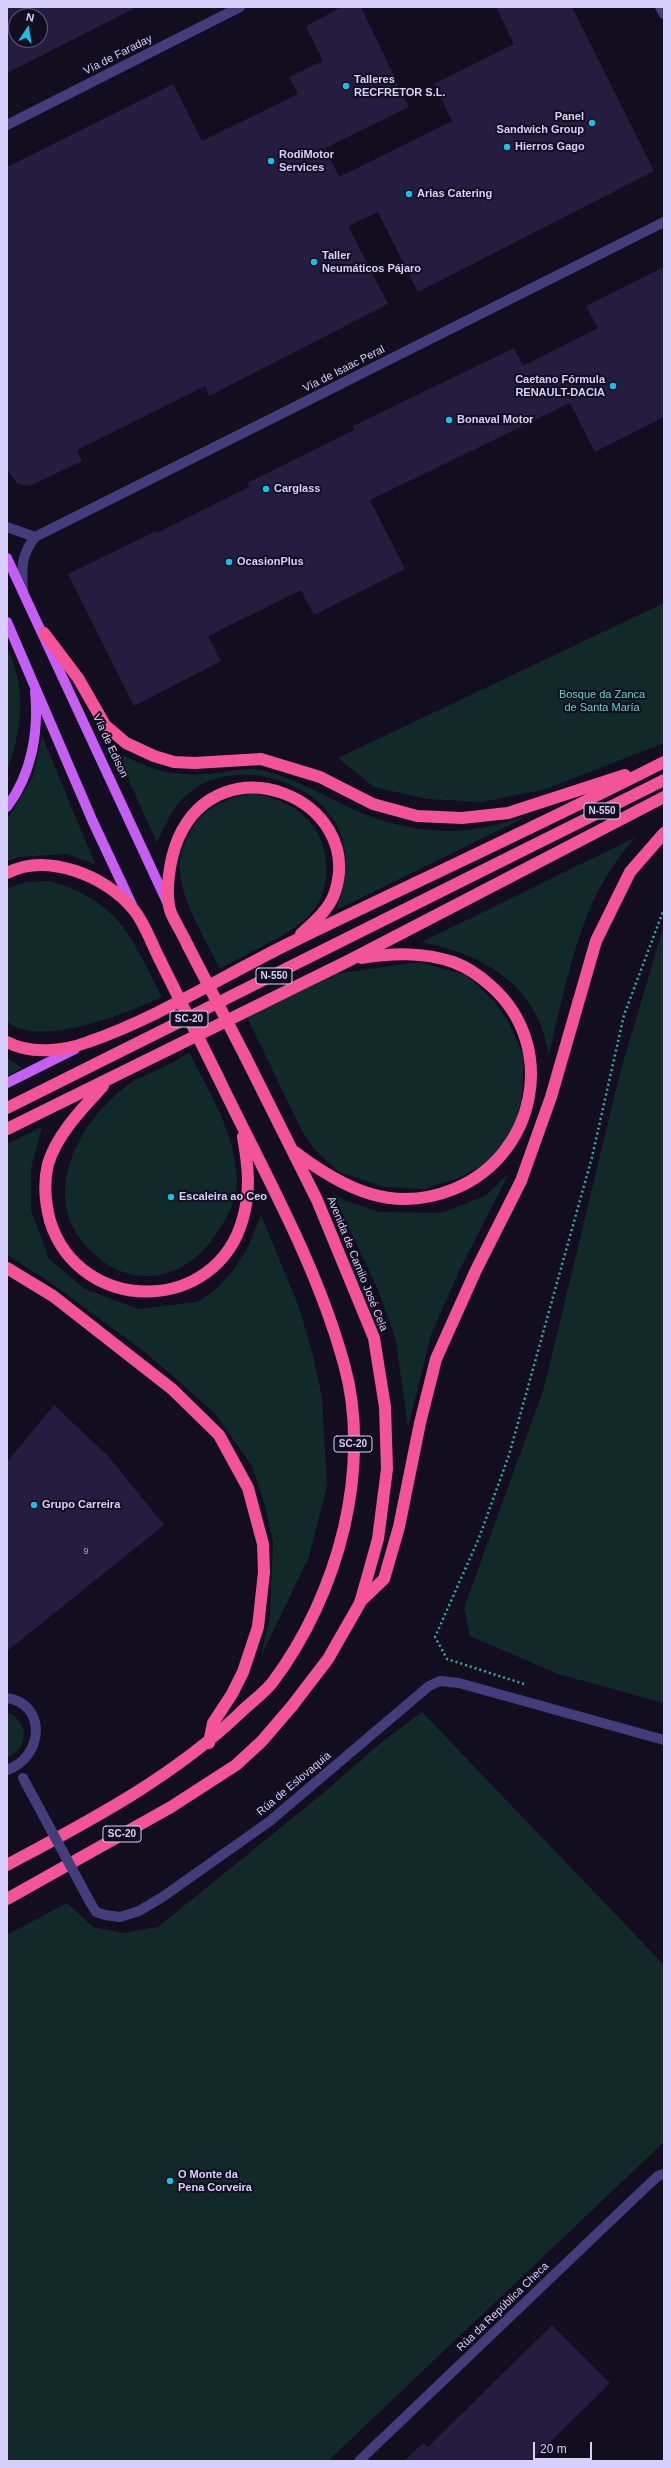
<!DOCTYPE html>
<meta charset="utf-8">
<style>
body{margin:0}
#map{position:relative;width:671px;height:2468px;overflow:hidden;background:#120e20;font-family:Arial,sans-serif}
canvas{display:block}
.frame{position:absolute;inset:0;border:8px solid #d8d0fc;pointer-events:none}
.north{position:absolute;left:8px;top:8px;width:40px;height:40px;box-sizing:border-box;background:#120e20;border:1px solid #615c78;border-radius:50%;rotate:12deg;font-size:11px;font-weight:700;line-height:16px;text-align:center;color:#d8d0fc}
.north::after{content:'';display:block;margin:auto;width:14px;height:18px;background:#11c5e7;clip-path:polygon(50% 0,100% 100%,50% 72%,0 100%)}
.scale{position:absolute;left:533px;top:2442px;width:59px;height:18px;box-sizing:border-box;border:2px solid #d8d0fc;border-top:0;padding-left:5px;font-size:12px;line-height:14px;white-space:nowrap;color:#d8d0fc;-webkit-text-stroke:3px #120e20;paint-order:stroke}
</style>
<div id="map">
<canvas width="671" height="2468"></canvas>
<div class="frame"></div>
<div class="north">N</div>
<div class="scale">20 m</div>
</div>
<script>
const ctx = document.querySelector('canvas').getContext('2d');
ctx.lineJoin = 'round';
function fillPath(path, color) { ctx.fillStyle = color; ctx.fill(path, 'evenodd'); }
function strokePath(path, color, width, dash) { ctx.strokeStyle = color; ctx.lineWidth = width; ctx.lineCap = dash ? 'butt' : 'round'; ctx.setLineDash(dash || []); ctx.stroke(path); }
function drawText(font, color, halo, rows, align = 'center') {
  ctx.font = font + ' Arial,sans-serif'; ctx.lineWidth = 4; ctx.setLineDash([]); ctx.textBaseline = 'middle'; ctx.strokeStyle = halo; ctx.fillStyle = color; for (const [text, x, y, turn = 0] of rows) {
    ctx.save(); ctx.translate(x, y); ctx.rotate((+turn || 0) * Math.PI / 180); ctx.textAlign = isNaN(turn) ? turn : align; if (halo) ctx.strokeText(text, 0, 0); ctx.fillText(text, 0, 0); ctx.restore();
  }
}
fillPath(new Path2D(`
 M664,603V743L546,789L482,802L428,799L374,787L338,758Z
 M7,648C27,688 22,730 7,771Z
 M42,736L95,864L66,854L19,857L7,861V820L33,777Z
 M116,752C151,770 175,778 215,773C229,772 245,767 260,770C292,777 317,792 346,806C378,822 419,832 454,831C478,830 502,823 526,817L336,910C346,883 351,848 335,822C307,775 227,757 185,796C172,809 164,826 157,843Z
 M253,793C297,801 330,827 326,876C325,887 321,903 312,912C289,938 250,950 220,969C205,938 171,887 182,852C183,846 187,840 189,835C200,809 227,798 253,793Z
 M636,837C580,896 568,978 549,1055C537,985 487,956 422,942Z
 M49,881C120,901 131,937 162,997C129,1012 38,1050 7,1021V889L26,882Z
 M664,925V1703L558,1674L470,1636L464,1608L544,1388L620,1073Z
 M419,962L466,975L494,1001L508,1021L524,1056L522,1097L512,1135L488,1163L456,1179L424,1189L384,1187L339,1172L314,1149L301,1129L247,1017L335,974Z
 M189,1053C210,1092 236,1135 237,1181C238,1202 219,1233 205,1248C191,1264 169,1277 146,1276C120,1276 97,1260 82,1241C40,1188 84,1115 132,1082C140,1077 149,1074 157,1070C168,1065 179,1059 189,1053Z
 M7,1058L22,1068L7,1076Z
 M42,1127L31,1168V1210L49,1259L85,1289L138,1309L197,1302L214,1291L233,1271L248,1247L261,1215L299,1307L312,1352L322,1397L327,1486L309,1557L261,1656L270,1615L273,1542L265,1506L252,1466L216,1415L181,1383L147,1354L47,1280L7,1255V1144Z
 M509,1173L459,1271L431,1335L408,1427L396,1341L379,1292L333,1193L343,1200L379,1212L441,1213L485,1196Z
 M7,1712C29,1721 30,1749 7,1757Z
 M422,1712L664,1965V2142L328,2461H7V1935L67,1903L93,1927L123,1933L158,1927L322,1794L383,1741Z`), '#122929');
fillPath(new Path2D(`
 M7,7H137L7,73ZM16,16H40V40H16Z
 M342,7H361L409,107L325,148L339,177L452,121L434,84L514,44L496,7H572L654,171L418,292L378,212L348,226L388,304L209,396L205,386L77,450L82,461L32,485L26,486L17,483L7,469V167L173,84L202,141L298,94L289,77L323,61L306,26Z
 M664,267V417L595,452L570,403L370,500L405,569L314,615L301,590L208,636L221,661L134,706L68,574L156,531L157,533L249,487L247,483L354,430L353,426L514,348L523,366L598,328L586,306Z
 M54,1405L109,1457L164,1525L7,1651V1462Z
 M552,2325L610,2383L531,2461H404L423,2443L428,2447Z`), '#251c3f');
strokePath(new Path2D(`
 M524,1684L447,1659L435,1637L479,1538L509,1455L592,1157L624,1015L664,909`), '#36aaa9', 2.5, [2, 3]);
strokePath(new Path2D(`
 M660,7L664,14
 M7,125L240,7
 M7,527L35,537C20,557 22,568 23,592
 M35,537L664,222
 M7,1698C47,1704 44,1757 7,1770
 M90,1902L96,1912L105,1915L120,1917L139,1911L164,1896L270,1821L429,1686L440,1681L459,1683L664,1740
 M359,2461L646,2187L658,2176L664,2174`), '#433d7b', 10);
strokePath(new Path2D(`
 M7,558L167,902
 M7,622L93,822L132,905
 M7,807C32,774 39,731 35,691
 M7,1083L75,1049`), '#c55ff4', 10);
strokePath(new Path2D(`
 M44,633L78,678L105,725L126,743L154,756L174,762L195,763L261,759L320,777L373,804L417,816L462,818L508,813L625,775
 M7,873C47,852 106,876 133,909C144,921 152,945 160,960
 M188,946C183,935 176,924 171,913C164,894 170,858 178,839C221,740 365,799 335,892C329,910 314,922 301,934
 M7,1042C31,1055 64,1051 88,1042C160,1017 226,974 294,941C418,881 542,824 664,762
 M103,1086C82,1109 57,1134 48,1164C43,1184 45,1202 50,1221C80,1316 217,1315 243,1218C251,1190 248,1165 243,1137
 M7,1108L664,780
 M7,1129L348,961L664,797
 M295,1152C344,1189 393,1214 454,1189C536,1156 559,1046 491,986C480,976 467,967 453,962C423,952 393,953 361,958
 M7,1268L53,1296L172,1389L219,1435L248,1488L263,1544L264,1572L258,1627L243,1672L232,1694L213,1723L209,1743
 M360,1602L384,1579L399,1527L420,1423L436,1359L476,1270L521,1181L551,1097L596,941L630,872L664,833
 M7,1865C89,1821 172,1778 240,1713C250,1703 263,1694 272,1683C306,1638 331,1583 344,1528C356,1476 359,1417 344,1364C316,1262 263,1171 218,1077
 M7,1899L171,1807L236,1765L262,1741L292,1706L328,1659L360,1603L378,1539L387,1469L385,1407L374,1338L317,1200L245,1056`), '#f35497', 12);
strokePath(new Path2D(`
 M23,1778L90,1902`), '#433d7b', 10);
strokePath(new Path2D(`
 M188,946L245,1056
 M160,960L218,1077`), '#f35497', 12);
for (const [x, y, r, color] of [
 [346,86,4,"#11c5e7"],
 [592,123,4,"#11c5e7"],
 [507,147,4,"#11c5e7"],
 [271,161,4,"#11c5e7"],
 [409,194,4,"#11c5e7"],
 [314,262,4,"#11c5e7"],
 [613,386,4,"#11c5e7"],
 [449,420,4,"#11c5e7"],
 [266,489,4,"#11c5e7"],
 [229,562,4,"#11c5e7"],
 [171,1197,4,"#11c5e7"],
 [34,1505,4,"#11c5e7"],
 [170,2181,4,"#11c5e7"]
]) { const dot = new Path2D(); dot.arc(x, y, r, 0, 2 * Math.PI); ctx.fillStyle = color; ctx.fill(dot); strokePath(dot, '#120e20', 1.5); }
drawText('9px', '#aba3cd', null, [
 ["9",86,1552]
]);
for (const [x, y, w] of [
 [602,811,36],
 [274,976,36],
 [189,1019,38],
 [353,1444,38],
 [122,1834,38]
]) { const box = new Path2D(); box.roundRect(x - w / 2, y - 8, w, 16, 3); ctx.fillStyle = '#120e20'; ctx.fill(box); strokePath(box, '#d8d0fc', 1); }
drawText('bold 10px', '#d8d0fc', null, [
 ["N-550",602,811],
 ["N-550",274,976],
 ["SC-20",189,1019],
 ["SC-20",353,1444],
 ["SC-20",122,1834]
]);
drawText('11px', '#d8d0fc', '#120e20', [
 ["Vía de Faraday",118,55,-27],
 ["Vía de Isaac Peral",344,369,-27],
 ["Vía de Edison",110,746,65],
 ["Avenida de Camilo José Cela",357,1264,68],
 ["Rúa de Eslovaquia",294,1784,-40],
 ["Rúa da República Checa",503,2307,-44]
]);
drawText('bold 11px', '#d8d0fc', '#120e20', [
 ["Talleres",354,80],
 ["RECFRETOR S.L.",354,93],
 ["Panel",584,117,"right"],
 ["Sandwich Group",584,130,"right"],
 ["Hierros Gago",515,147],
 ["RodiMotor",279,155],
 ["Services",279,168],
 ["Arias Catering",417,194],
 ["Taller",322,256],
 ["Neumáticos Pájaro",322,269],
 ["Caetano Fórmula",605,380,"right"],
 ["RENAULT-DACIA",605,393,"right"],
 ["Bonaval Motor",457,420],
 ["Carglass",274,489],
 ["OcasionPlus",237,562],
 ["Escaleira ao Ceo",179,1197],
 ["Grupo Carreira",42,1505],
 ["O Monte da",178,2175],
 ["Pena Corveira",178,2188]
], 'left');
drawText('11px', '#62d6c0', '#120e20', [
 ["Bosque da Zanca",602,695],
 ["de Santa María",602,708]
]);
</script>
